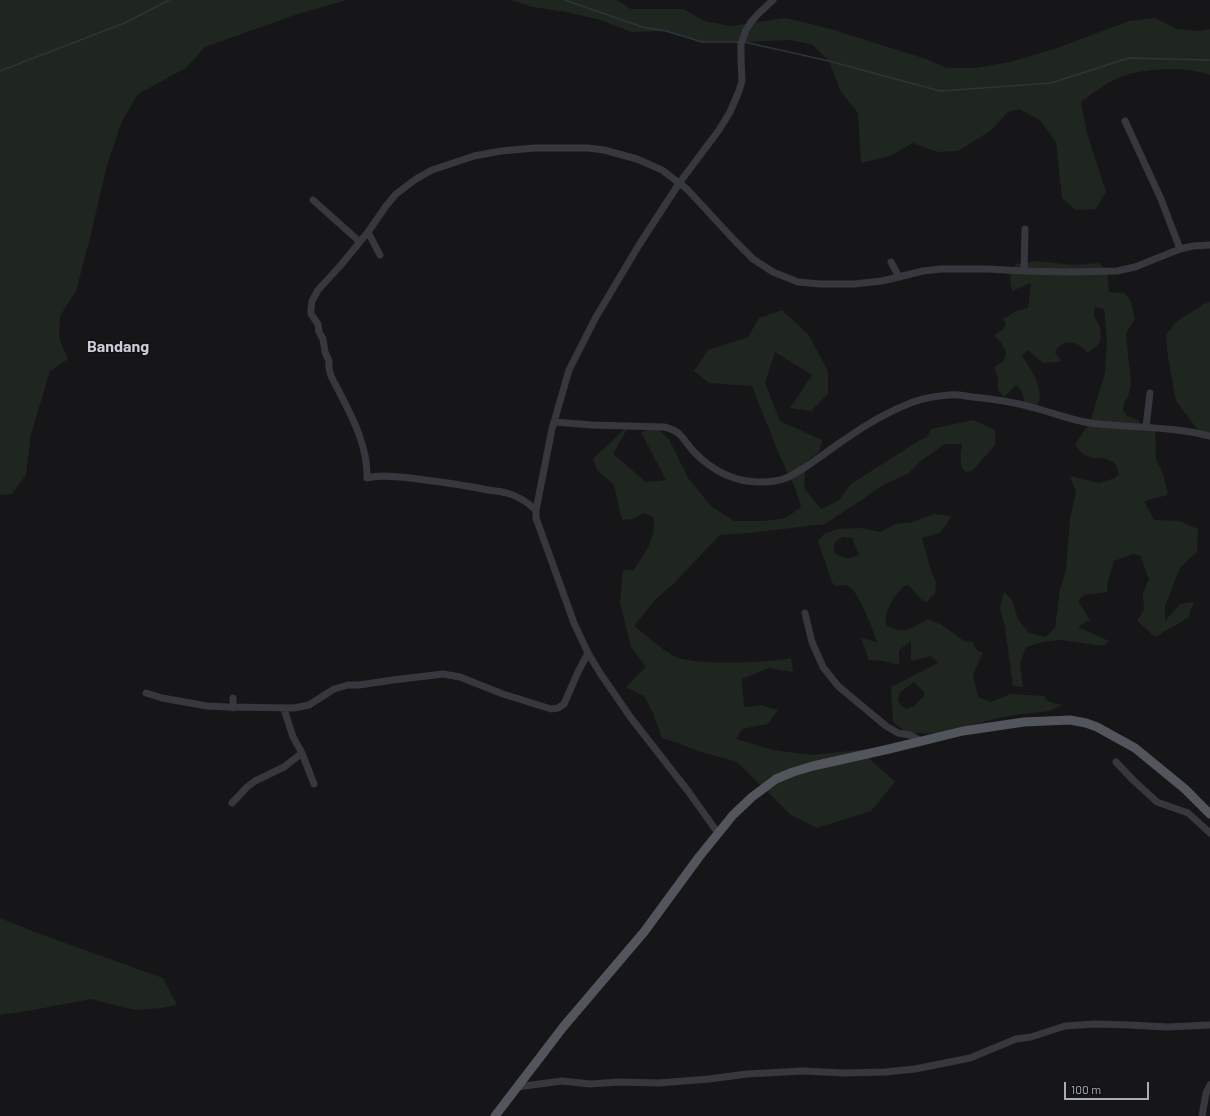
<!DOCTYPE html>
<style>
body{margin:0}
#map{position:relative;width:1210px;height:1116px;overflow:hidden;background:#161618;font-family:Barlow,sans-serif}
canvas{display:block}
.scale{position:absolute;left:1064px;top:1082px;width:85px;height:18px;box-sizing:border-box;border:2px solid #a8adb8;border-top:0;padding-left:5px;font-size:12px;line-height:14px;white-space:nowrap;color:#a8adb8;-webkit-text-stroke:3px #111113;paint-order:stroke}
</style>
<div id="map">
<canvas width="1210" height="1116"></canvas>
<div class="scale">100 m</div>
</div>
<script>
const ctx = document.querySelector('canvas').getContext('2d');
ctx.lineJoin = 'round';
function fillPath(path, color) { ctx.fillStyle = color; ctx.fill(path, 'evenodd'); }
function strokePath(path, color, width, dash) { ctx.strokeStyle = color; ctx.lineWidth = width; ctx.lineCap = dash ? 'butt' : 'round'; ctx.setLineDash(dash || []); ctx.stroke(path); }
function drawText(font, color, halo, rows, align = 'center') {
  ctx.font = font + ' Barlow,sans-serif'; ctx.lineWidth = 3; ctx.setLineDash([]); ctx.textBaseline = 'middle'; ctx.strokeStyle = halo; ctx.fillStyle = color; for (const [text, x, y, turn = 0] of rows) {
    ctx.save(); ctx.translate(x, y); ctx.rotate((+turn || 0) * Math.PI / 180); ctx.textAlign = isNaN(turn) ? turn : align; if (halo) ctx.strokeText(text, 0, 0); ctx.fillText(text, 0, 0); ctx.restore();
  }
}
fillPath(new Path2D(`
 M0,0H347L298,14L205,47L186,68L138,94L122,121L107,165L90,238L76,291L60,316L59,338L68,359L50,371L31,434L26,475L12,494L0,495Z
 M511,0H617L631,9H684L704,21L731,26L786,18L831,29L926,59L947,68H975L1010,62L1054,49L1129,21L1155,18L1177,29L1196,31L1210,29V75C1186,67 1151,68 1126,75C1110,80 1094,92 1081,102L1087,133L1106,192L1096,209L1076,210L1062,198L1056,142L1040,120L1019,109L1008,112L990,131L958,151L937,152L913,143L890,156L861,163L858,113L841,92L829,61L813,45L790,40L744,42H702L666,31L632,32L600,20L566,12L532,7Z
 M1038,261L1073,265L1099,263L1107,272L1109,292L1124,293L1131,301L1135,319L1126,333L1131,385L1128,396L1124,403L1123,410L1127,416L1138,420L1143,427H1155L1156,459L1163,474L1168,495L1144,501L1154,520L1180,521L1198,529L1197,552L1180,568L1165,606V621L1180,604L1194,602L1188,618L1155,637L1137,621L1144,610L1143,594L1149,579L1146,572L1141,556L1133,554L1114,561L1108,582L1107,592L1084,595L1078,601L1090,620L1078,627L1109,641L1104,646L1060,640L1042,642L1026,647L1020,663L1023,687L1013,686L1005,627L1000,608L1004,592L1012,600L1018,619L1029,633L1045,637L1055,628L1060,590L1066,569L1070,519L1076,492L1070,476L1099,483L1115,478L1119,474L1115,463L1104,458H1093L1083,454L1075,445L1090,422L1105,373L1107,340L1104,309L1095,307L1094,316L1100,327L1101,339L1097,346L1087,353C1080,341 1061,337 1055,353L1060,359L1059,362L1043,363L1028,350L1022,356C1030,369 1043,385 1039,401C1038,405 1034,409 1032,412L1026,410L1022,391L1016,385L1004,397L998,390V378L994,367C997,365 1001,363 1003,361C1011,352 1000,341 994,335L1003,329L1006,324L1003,319L1016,311L1028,308L1031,283L1012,291C1010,279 1008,274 1016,264Z
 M1210,302V437L1201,434L1176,401L1168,357L1166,335L1176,322L1204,304Z
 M782,310L808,334L828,371V394L811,411L790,408L812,375L775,352L765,383L780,421L822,440L819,452L806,462L804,488L821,509L838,501L851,484L920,440L927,437L931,429L973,420L995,430V445L972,471L966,472C958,466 961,453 962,444H945L922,460L909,473L883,485L863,499L825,524L749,533L720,535L673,584L655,600L634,626C646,635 661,649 674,656C692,666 770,663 791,658L793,672L769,668L742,679L744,707L761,705L778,710L768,724L742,729L736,739L773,750L811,755L860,750L895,782L871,811L817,828L791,815L737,762L698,751L678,743L662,738L653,713L644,696L626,687L646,667L631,647L620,603L623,570H634C646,551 655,541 654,518L644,513L633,519L622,520L614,485L597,470L593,459L630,424L613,454L646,482L666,480L641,432L655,427L669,439L688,478L711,506L734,521H763L786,518L801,507L795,488L778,452L752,386L709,383L694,371L708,350L748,337L759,318Z
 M934,514L952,516L940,533L922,538L931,571L936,582L935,594L926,602C917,599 915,589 907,585C898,588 883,613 886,622C886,626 890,627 893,628C897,630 900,631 905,630C913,628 921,623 928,619L942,625L964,641L973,642C975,649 977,651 983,653L973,674L978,697L991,702L1010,694L1044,696C1048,704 1055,703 1063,705L1049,711L1016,715L993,719L943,734L908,733L893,722L891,687L938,663L931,656L911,661V641L899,650V665L883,661L869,660L861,638L877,642C874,631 858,592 850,587C845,584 840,585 835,586L832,582L818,541L824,534L837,529L861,528L880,532L896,524L912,522ZM843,537L852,538L859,554C852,561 841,558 834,552C833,543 835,541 843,537ZM914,682L924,692V696L914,706L907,709L903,707L898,701L899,693Z
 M0,918L40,934L163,978L177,1005L161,1008L135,1010L91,999L33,1010L0,1015Z`), '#1e261f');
strokePath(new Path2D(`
 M565,0L642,27L666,31L702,42H739
 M744,42L829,61L940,91L1051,83L1129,58L1210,60
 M0,71L127,22L169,0`), '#2c353c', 1.5);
strokePath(new Path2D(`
 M1125,121L1161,199L1180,249L1193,246L1210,245
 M313,200L360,242
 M368,232L380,255
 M891,262L899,277
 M1024,271L1025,229
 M554,422L592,425L664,427C683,431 683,441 695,453C713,471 734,482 760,482C768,482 779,481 786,478C805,470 827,451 844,440C865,425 889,411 913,402C924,398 937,396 949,395C956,394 965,396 973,397C994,399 1014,402 1035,408C1053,413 1071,420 1090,423C1130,428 1171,426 1210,436
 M1146,427L1150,393
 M536,510C528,503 520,497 510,494C501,491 491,491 483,489C458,484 434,481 410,478C395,477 381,474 367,478C368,441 347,408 331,376L329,368V361L325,352L323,339L319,332L318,324L311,314V308L312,301L318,290L341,265L368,232L386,206L396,194L416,179L432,170L474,156L501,151L535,148H588L604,150L637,159L662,170L687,189L735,241L753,259L773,272L798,282L820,284H854L882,281L923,271L941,269H987L1024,271L1069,272L1117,271L1135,267L1180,249
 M805,613L812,642L823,667L838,686L886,726L898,733L910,735L921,741
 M146,693L162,698L207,706L228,707L294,708L309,705L334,689L348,685H359L393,680L443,674L460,677L503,694L551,709L558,708L564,704L578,672L588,653
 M233,708V698
 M284,709L293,737L302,753L314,784
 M1116,762L1133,780L1157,802L1188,813L1210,833
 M232,803L247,787L255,781L284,767L302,753
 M718,833L688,791L631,718L600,673L588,653L574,623L536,518V510L552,429L569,370L596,317L639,245L680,182L719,130L730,112L739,91L742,81L741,59V44L746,30L751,22L758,14L773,0
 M517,1087L562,1081L590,1084L620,1082L659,1083L709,1079L747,1074L803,1071L844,1073L885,1072L915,1069L970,1058L1016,1039L1031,1037L1065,1026L1095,1024L1130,1025L1167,1027L1210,1025
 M1202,1116L1206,1093L1210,1085`), '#37383d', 7);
strokePath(new Path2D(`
 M495,1116L564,1026L644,932L699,857L733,815L752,797L776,779L793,772L813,766L889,749L963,731L1024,722L1070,720L1086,723L1097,727L1135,748L1185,789L1210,814`), '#53555c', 9);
drawText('bold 16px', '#c9ccd4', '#111113', [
 ["Bandang",118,347]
]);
</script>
